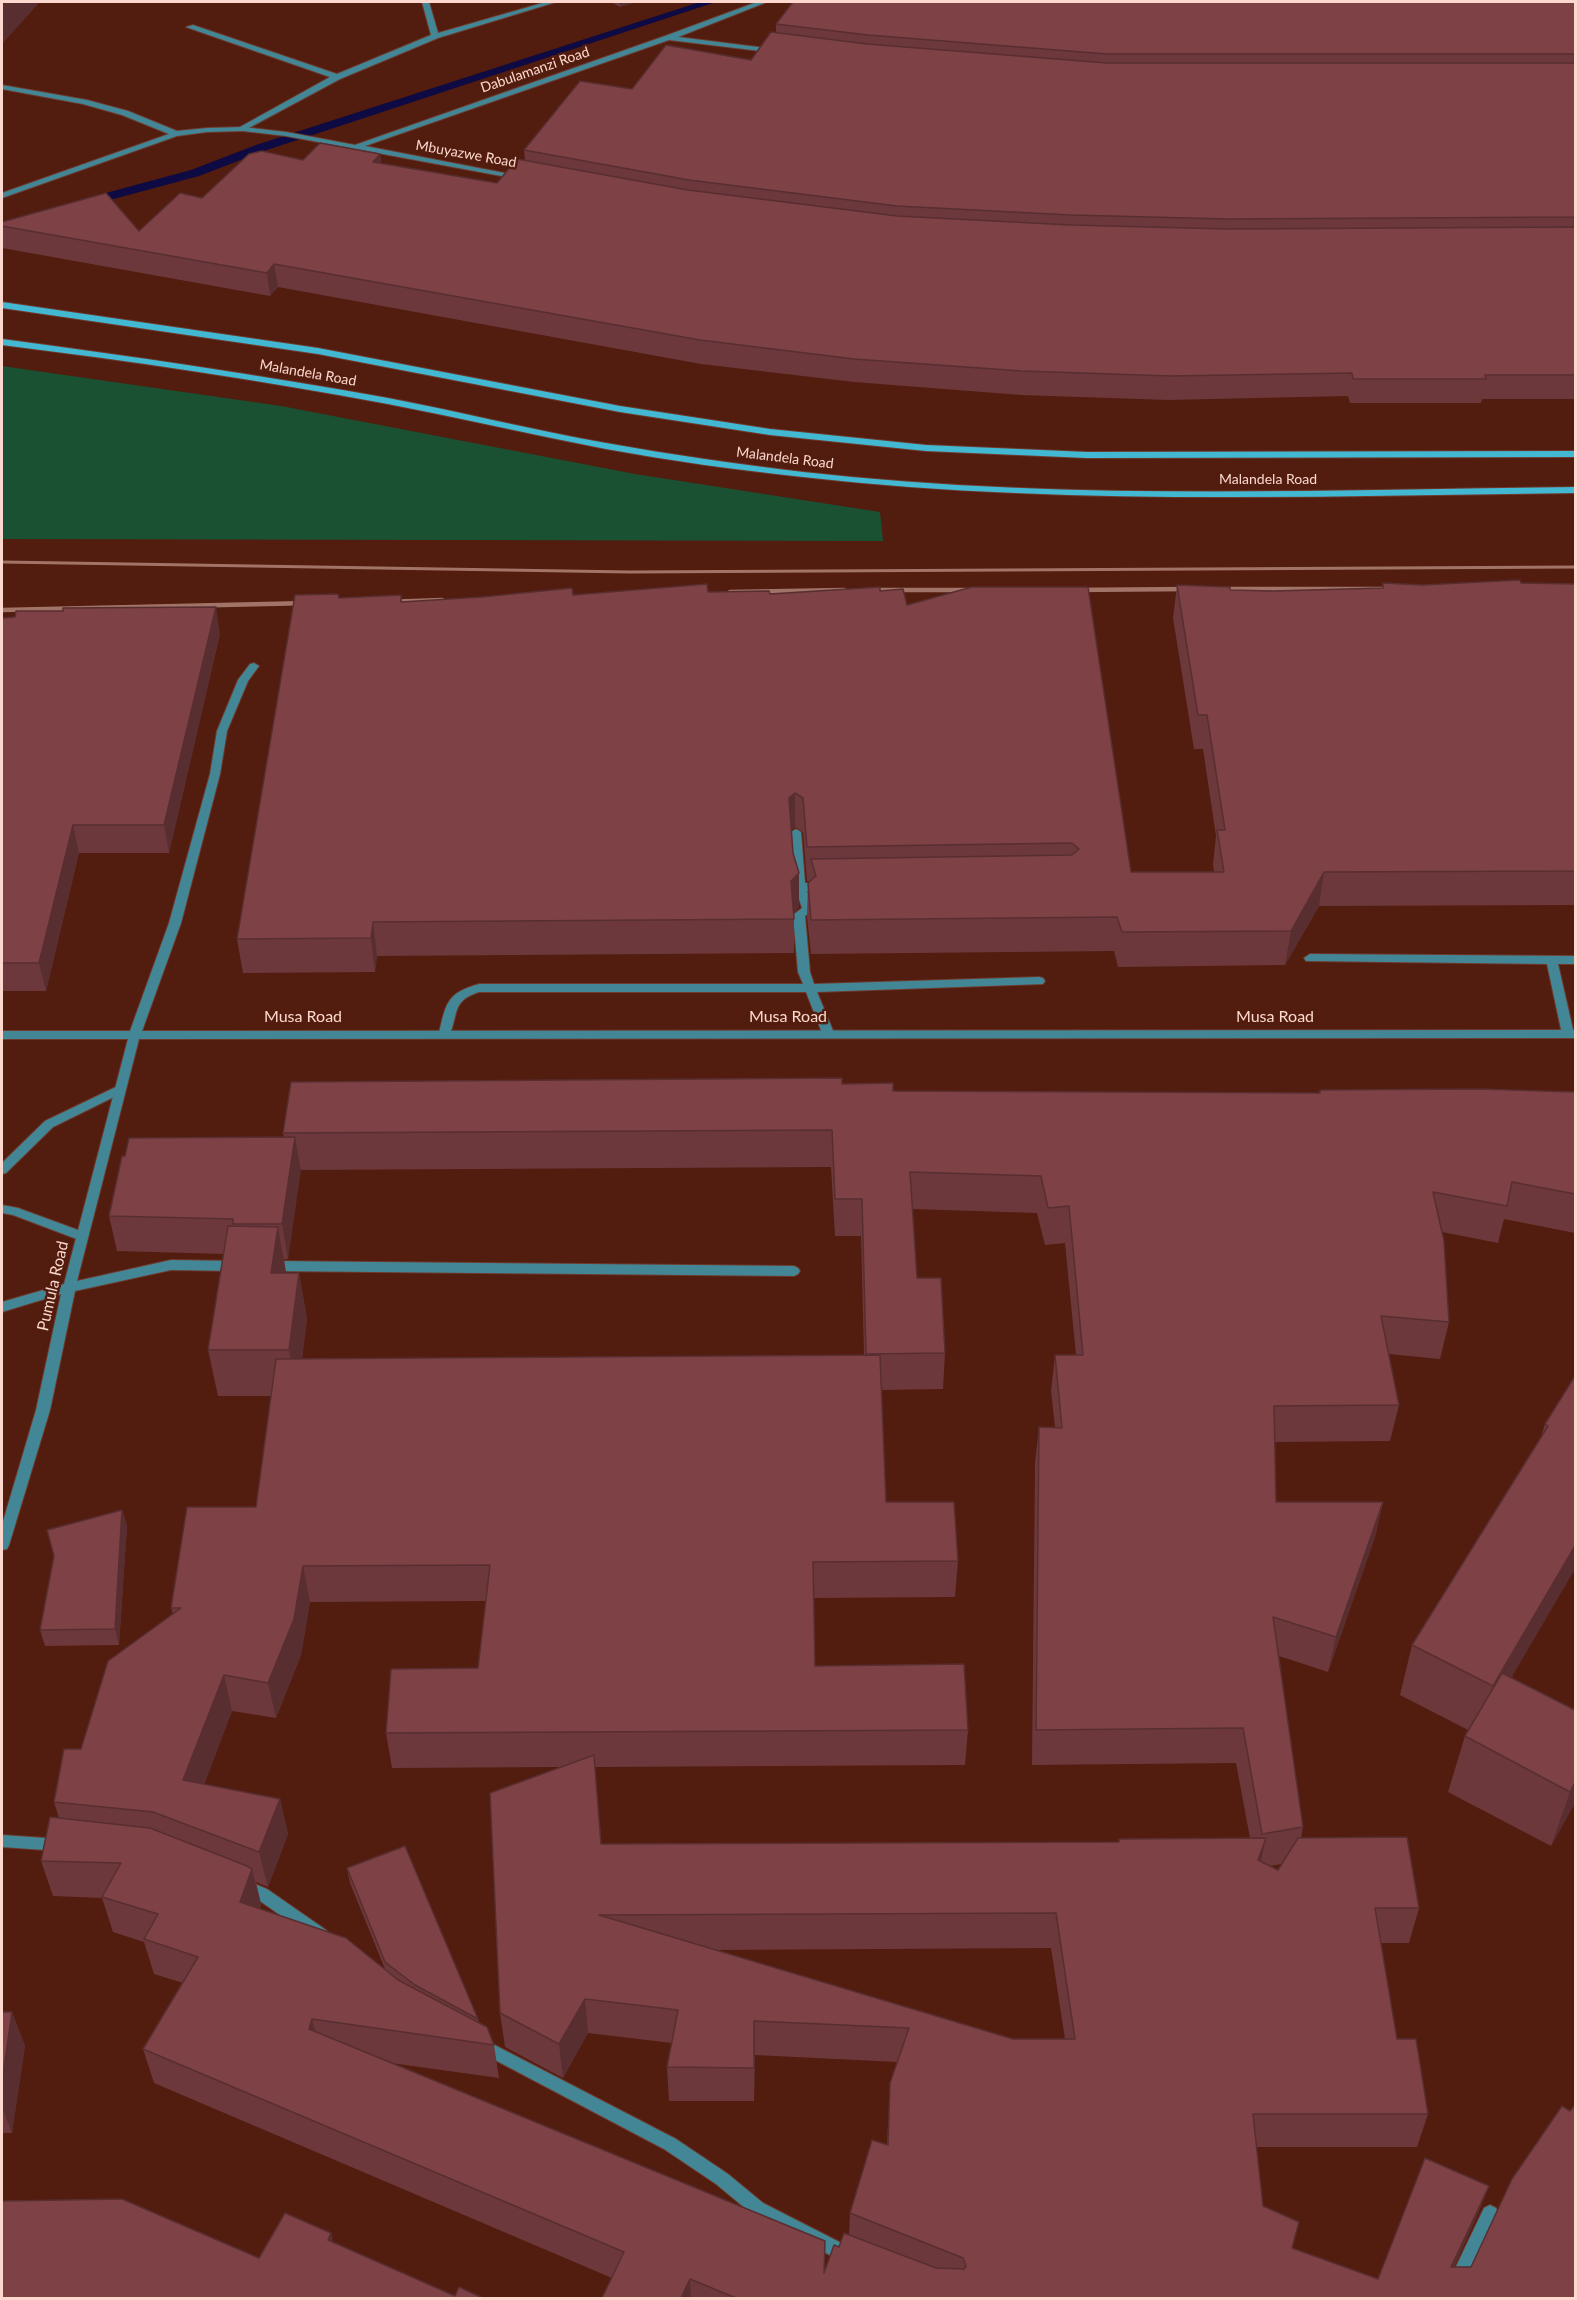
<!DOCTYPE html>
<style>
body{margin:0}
#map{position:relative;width:1577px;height:2300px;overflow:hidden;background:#521c0e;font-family:Lato,sans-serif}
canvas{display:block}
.frame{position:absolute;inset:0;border:3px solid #fcd8ce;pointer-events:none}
</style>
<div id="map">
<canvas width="1577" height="2300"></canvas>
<div class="frame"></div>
</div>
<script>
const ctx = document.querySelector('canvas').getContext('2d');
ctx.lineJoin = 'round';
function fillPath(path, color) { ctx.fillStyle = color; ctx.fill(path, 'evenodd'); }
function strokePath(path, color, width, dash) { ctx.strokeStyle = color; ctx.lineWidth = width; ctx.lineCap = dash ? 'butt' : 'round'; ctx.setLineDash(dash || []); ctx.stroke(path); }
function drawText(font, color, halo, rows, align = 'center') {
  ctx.font = font + ' Lato,sans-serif'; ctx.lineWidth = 5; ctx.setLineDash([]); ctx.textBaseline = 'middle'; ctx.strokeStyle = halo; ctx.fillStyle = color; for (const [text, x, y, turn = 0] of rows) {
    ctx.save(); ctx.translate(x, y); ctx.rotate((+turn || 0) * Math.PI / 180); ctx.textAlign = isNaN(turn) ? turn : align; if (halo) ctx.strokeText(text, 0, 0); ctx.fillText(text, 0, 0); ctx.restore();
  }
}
fillPath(new Path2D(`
 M2,366L281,406L635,474L880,512L883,541L2,539Z`), '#1b5133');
fillPath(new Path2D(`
 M700,2H716L264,151L199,176L84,207L78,203L80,200L191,170L256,145Z`), '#0e0a43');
const lane = new Path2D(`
 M422,2H429L438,33L546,2H556L438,38L340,79L243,131H240V127L330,77L186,27L193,25L337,74L431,35Z
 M796,829L801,832L805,883H823L828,887L823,891H807L814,909L805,916L810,972L814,984L1039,977L1043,978L1045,981L1043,984L817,992L834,1033L828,1037L822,1033L806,992H479C451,1001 459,1014 449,1036H441L439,1033C446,1003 447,993 479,984H803L798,972L793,915L802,908L795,887L791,832Z
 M1310,954L1576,956V964H1558L1574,1034L1568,1038L1562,1034L1547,964L1306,961L1304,958Z
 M120,1085L126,1089L124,1092L53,1127L6,1173L2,1174V1163L45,1121Z
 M2,1205L18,1208L86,1233L88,1236L86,1239L82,1241L13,1215L2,1213Z`);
const street = new Path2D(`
 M757,2H767L678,37L774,49H777V53L669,40L365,146L520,176H523V180L286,136L243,131L207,132L177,136L2,198V193L169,134L122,115L83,104L2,89V85L87,100L128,111L177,131L207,128L243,127L286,132L355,145L665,36Z
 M254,663L259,666L248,681L227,731L220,774L181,923L142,1031L1576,1030V1038L139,1039L77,1281L171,1260L238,1261L242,1263L244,1266L242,1269L238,1271L171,1270L75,1291L50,1410L9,1545L7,1549L2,1550V1525L36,1410L61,1294L2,1312V1302L64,1284L128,1039H2V1031H130L169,923L210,774L217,731L238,680L250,664Z
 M271,1261L794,1266L798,1268L800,1271L798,1274L794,1276L271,1271L267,1269L265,1266L267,1263Z
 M2,1835L60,1839L65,1840L67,1845L65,1850L60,1851L2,1847Z
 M245,1880L267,1889L326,1930L329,1935L326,1940L321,1942L316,1940L257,1899L240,1892L238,1887L240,1882Z
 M481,2038L676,2139L728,2174L763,2203L853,2249L855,2255L853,2261L847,2263L841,2261L751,2213L716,2184L664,2149L476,2050L473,2045L476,2040Z
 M1490,2205L1496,2208L1498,2213L1457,2298H1441L1484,2208Z`);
const secondary = new Path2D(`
 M2,302L318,348L620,406L770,429L926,445L1087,452L1576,451V457L1087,458L926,451L770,435L620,412L318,354L2,308Z
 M2,339C131,356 260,375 388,398C461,412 533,430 606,443C672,455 737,464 803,472C1060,501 1318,490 1576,487V493C1318,496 1060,506 803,477C737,470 672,461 606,449C533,435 461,418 388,404C260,380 131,361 2,345Z`);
strokePath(lane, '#6d3a2d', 2);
strokePath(street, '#6d3a2d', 2);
strokePath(secondary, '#6d3a2d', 2);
fillPath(lane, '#438797');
fillPath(street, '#438797');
fillPath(secondary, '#42b8d2');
strokePath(new Path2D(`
 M2,562L630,572L1576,567`), '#a27468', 3);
strokePath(new Path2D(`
 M1213,589H1384
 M865,590H976
 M1072,590L1192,589
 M730,592L844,590
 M385,602L442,600
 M2,610L310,603`), '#a27468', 4.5);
fillPath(new Path2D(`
 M611,2H636L620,7Z
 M1575,2V399H1482L1481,403H1350L1348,396L1168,400L1021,395L854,382L701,364L278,287L270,296L2,248V222L139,231L202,198L303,160L380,154L381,163L497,183L525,160L524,150L632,89L751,60L776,33V24Z
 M1383,583L1422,585L1521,583L1575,584V905L1319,906L1285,965L1118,967L1114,951L811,954L807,917L808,883L810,881H807L803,832L795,827L791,830L793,853L799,873V907L794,913V953L377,956L375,972L243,973L237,939L339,598L401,595L402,602L573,595L708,592L770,594L880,591L907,605L1131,872H1214L1213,864L1216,836L1203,749H1194L1173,618L1177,585L1230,590L1273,591L1382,588Z
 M2,618L220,634L169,853H79L46,991H2Z
 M842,1084L893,1091L1319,1093L1320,1090L1575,1092V1233L1504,1219L1498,1243L1442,1232L1449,1322L1440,1359L1388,1354L1399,1405L1390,1441L1275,1442L1276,1502H1383L1375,1537L1328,1672L1279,1656L1303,1827L1301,1838L1419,1908L1409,1943H1381L1397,2039L1428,2114L1417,2147H1256L1263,2206L1292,2248L1378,2279L1489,2186L1476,2218L1454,2267L1575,2298H602L612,2278L154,2083L143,2049L183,1983L154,1974L144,1942L113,1932L102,1898L53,1896L41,1861L59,1818L54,1802L81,1749L173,1614L171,1608L256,1507L271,1396H218L208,1350L224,1254L117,1251L109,1216L125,1156L284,1137L283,1133ZM831,1167L835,1236H861L864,1355L302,1359L307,1319L299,1273H286L284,1259H288L300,1170ZM912,1209L1037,1213L1045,1245L1065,1243L1076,1355H1055L1051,1391L1055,1427H1039L1035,1463L1032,1765L1236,1763L1250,1838L1119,1839V1842L601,1844L595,1767L965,1765L968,1730L815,1666L814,1598L955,1597L958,1561L886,1502L881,1390L943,1389L945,1353L917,1278ZM486,1601L478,1668L386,1733L392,1768L560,1767L500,2013L505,2047L563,2078L588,2033L672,2043L667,2067L669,2101H754L755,2055L897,2062L890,2083L887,2144L850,2213L849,2235L839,2247L824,2273L391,2063L499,2078L494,2045L479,2023L478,2019L347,1868L350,1883L385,1969L260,1908L261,1904L256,1882L268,1887L288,1834L280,1799L204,1784L232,1711L276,1718L301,1655L310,1602ZM1282,1864L1278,1870L1269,1866ZM1051,1948L1065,2039H1013L714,1950Z
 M1575,1376L1512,1678L1575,1710V1803L1551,1846L1448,1792L1465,1736L1468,1730L1400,1695L1412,1645L1541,1437L1545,1424Z
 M122,1510L127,1526L119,1645L45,1646L40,1630L54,1556Z
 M2,2012H12L25,2046L12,2133H2Z`), '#6c383c');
fillPath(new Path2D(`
 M5,2H40L2,44V5Z
 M619,2H636L620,7Z
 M380,154L383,177L373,162Z
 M274,264L278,287L270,296L267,273Z
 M216,607L220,634L169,853L164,825Z
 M795,793V827L789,832V798Z
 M73,825L79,853L46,991L39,963Z
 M1324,872L1319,906L1285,965L1291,931Z
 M799,873V907L791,915V881Z
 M373,922L377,956L375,972L371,938Z
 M295,1137L301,1171L288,1259L282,1224Z
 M278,1227L286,1273H271Z
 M299,1273L307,1319L297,1396L289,1350Z
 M1383,1502L1375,1537L1328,1672L1336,1637Z
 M122,1510L127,1526L119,1645L115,1629Z
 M1575,1546V1569L1478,1735L1493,1686Z
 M303,1566L310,1602L301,1655L276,1718L268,1683Z
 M224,1675L232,1711L193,1815L183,1780Z
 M1575,1782V1803L1551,1846L1570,1792Z
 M280,1799L288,1834L268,1887L259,1852Z
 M1266,1838L1258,1874V1860Z
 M252,1869L261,1904L249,1937L240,1902Z
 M585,1999L588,2033L563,2078L559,2044Z
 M12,2012L25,2046L12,2133L2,2107V2081Z
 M312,2019L320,2053L309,2029Z
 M754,2021L755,2055L754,2101Z
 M1489,2186L1476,2218L1439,2298L1451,2267Z
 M331,2233L339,2265L328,2240Z
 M690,2279L691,2298H681Z`), '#582e31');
const building = new Path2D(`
 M793,2H1575V54H1107L868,35L776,24Z
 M771,32L867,44L1107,63H1575V217L1228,219L1071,215L897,206L689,180L524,150L580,81L632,89L666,45L751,60Z
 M320,143L380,154L373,162L497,183L517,159L688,190L897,216L1071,225L1228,229L1575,227V375H1485L1486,379H1353L1352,373L1171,376L1022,371L854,359L700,340L274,264L267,273L2,226V222L106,193L139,231L180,193L202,198L249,154L262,151L303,160Z
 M1520,580L1521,583L1575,584V871L1324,872L1291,931L1122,932L1117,917L811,920L808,883L816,876L811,859L1072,855L1079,849L1072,843L807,847L803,798L795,793L789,798L793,853L799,873L791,881L794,919L373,922L371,938L237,939L295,595L338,594L339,598L401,595V602L482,597L572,588L573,595L707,584L708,592L769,591L770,594L880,587V591L903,589L907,605L972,587H1088L1131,872H1224L1217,830H1225L1207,715H1198L1177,585L1230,587V590L1273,591L1383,588V583L1422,585Z
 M216,607L164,825H73L39,963H2V618L15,617L16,611H63V608Z
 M842,1078V1084L893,1083V1091L1320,1093V1090L1480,1089L1575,1092V1194L1512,1182L1507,1206L1433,1192L1444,1241L1449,1322L1381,1316L1399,1405L1274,1406L1276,1502H1383L1336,1637L1273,1617L1303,1827L1262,1834L1243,1728L1036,1730L1039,1427L1062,1428L1055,1355H1083L1069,1206L1048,1208L1041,1176L910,1172L917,1278H941L945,1353L866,1354L862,1199H835L832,1130L283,1133L291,1082Z
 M295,1137L282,1224H233V1219L109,1216L122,1156H125L129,1138Z
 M228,1226L278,1227L271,1273H299L289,1350H208Z
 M880,1355L886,1502H954L958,1561L813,1562L815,1666L964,1664L968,1730L386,1733L391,1669L478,1668L490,1565L303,1566L294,1619L268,1683L224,1675L183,1780L280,1799L259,1852L153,1812L54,1802L64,1749H81L108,1661L181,1608H171L187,1507H256L276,1359Z
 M1575,1376V1546L1493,1686L1412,1645L1548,1426L1545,1424Z
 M122,1510L115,1629L40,1630L54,1556L47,1530Z
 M1502,1673L1575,1710V1782L1570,1792L1465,1736Z
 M594,1755L601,1844L1119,1842V1839L1266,1838L1258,1860L1278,1870L1298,1838L1407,1837L1419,1908H1375L1397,2039H1416L1428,2114H1253L1263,2206L1299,2222L1292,2248L1378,2279L1425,2158L1489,2186L1451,2267H1471L1512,2179L1562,2106L1570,2111L1575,2105V2298H736L690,2279L681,2298H602L624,2252L143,2049L198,1957L144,1939L158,1914L102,1897L121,1863L41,1861L50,1817L150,1828L247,1866L252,1869L240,1902L346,1938L398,1980L487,2027L494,2045L312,2019L309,2029L825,2241L824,2273L834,2245L839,2247L844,2233L936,2268L964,2269L966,2266L963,2258L850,2213L872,2140L888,2145L890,2083L909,2028L754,2021V2068L667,2067L678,2010L585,1999L559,2044L500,2013L490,1793ZM1056,1913L1075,2039H1013L599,1915Z
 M405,1846L478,2019L415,1985L385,1962L347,1868Z
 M2,2012H12L2,2081Z
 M122,2199L259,2258L285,2213L331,2233L328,2240L455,2296L459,2287L483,2298H2V2201Z`);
fillPath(building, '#7e4146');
strokePath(building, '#582e31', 1.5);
drawText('14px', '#fcd8ce', '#521c0e', [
 ["Dabulamanzi Road",535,70,-19],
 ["Mbuyazwe Road",466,154,10],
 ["Malandela Road",308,373,10],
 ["Malandela Road",785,458,7],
 ["Malandela Road",1268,479]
]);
drawText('16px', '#fcd8ce', '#521c0e', [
 ["Musa Road",303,1017],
 ["Musa Road",788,1017],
 ["Musa Road",1275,1017],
 ["Pumula Road",53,1286,-77]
]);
</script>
